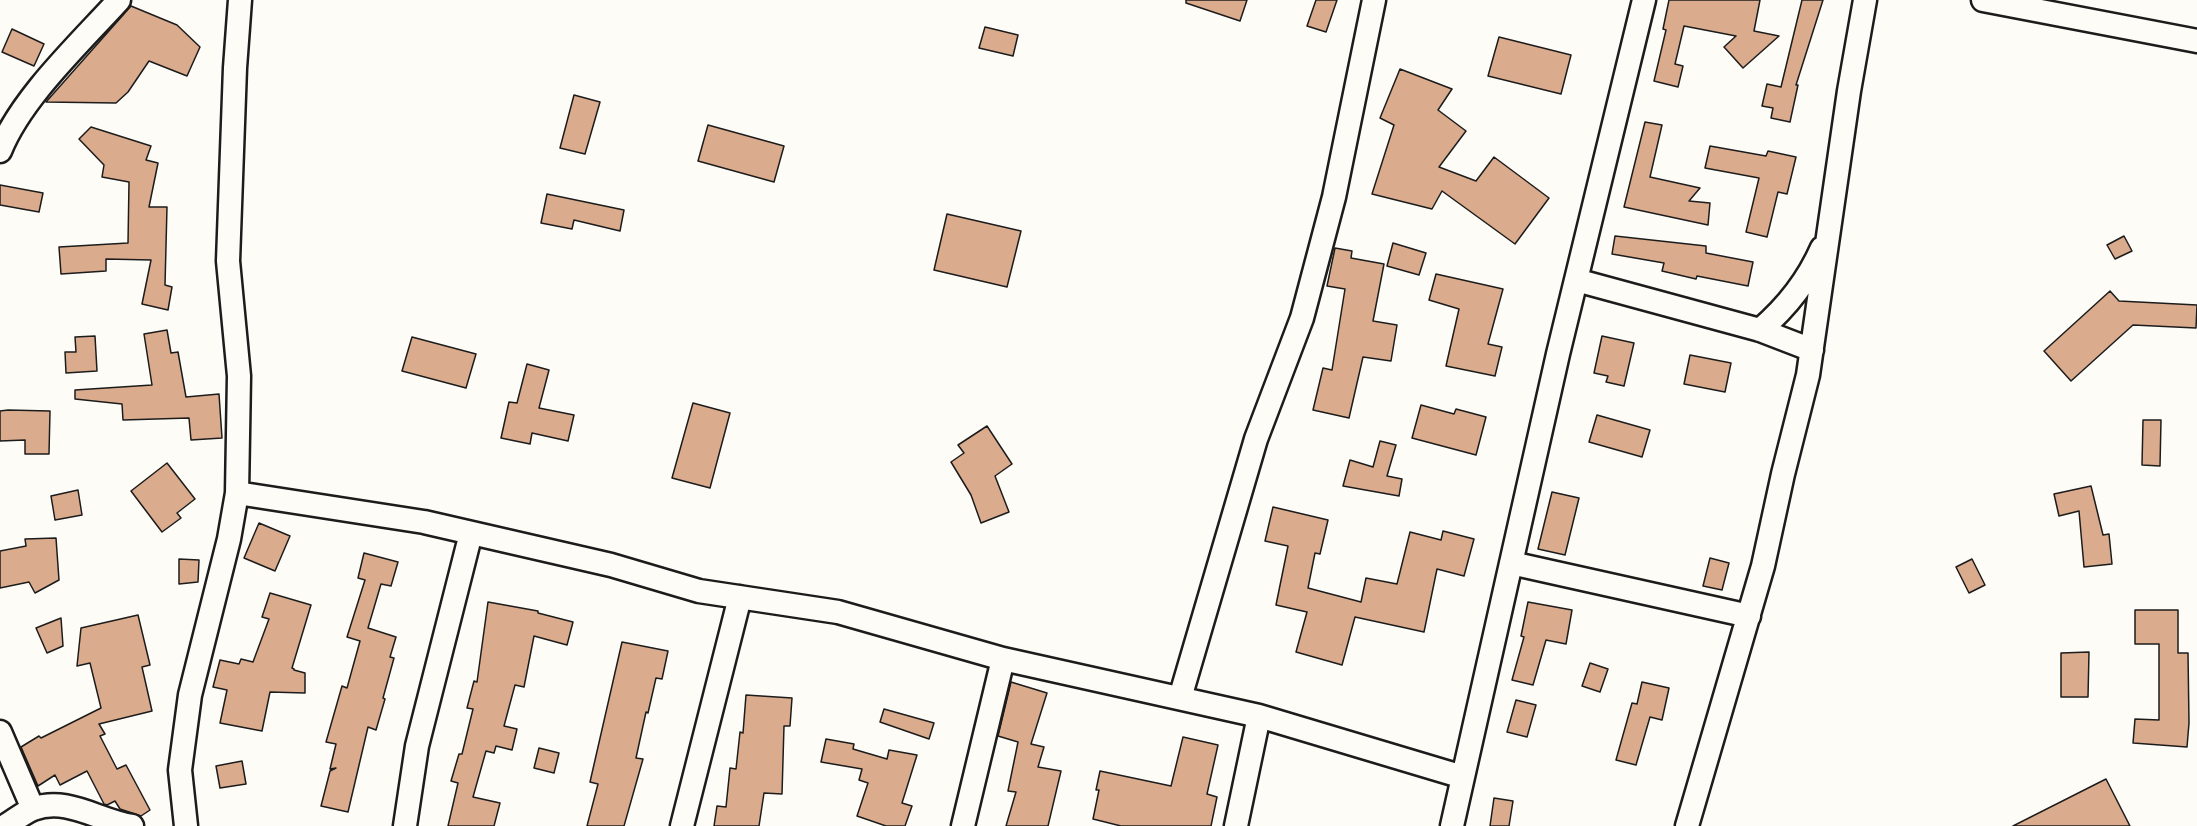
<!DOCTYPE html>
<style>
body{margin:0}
canvas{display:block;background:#fdfcf7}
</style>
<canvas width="2197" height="826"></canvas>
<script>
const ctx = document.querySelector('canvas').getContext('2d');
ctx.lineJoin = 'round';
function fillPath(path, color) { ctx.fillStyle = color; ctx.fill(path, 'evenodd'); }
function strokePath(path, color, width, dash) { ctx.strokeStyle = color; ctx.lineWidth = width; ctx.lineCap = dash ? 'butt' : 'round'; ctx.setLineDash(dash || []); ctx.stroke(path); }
const building = new Path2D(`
 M1186,0H1247L1240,21L1186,3Z
 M1316,0H1337L1326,32L1307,26Z
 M1669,0H1760L1754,31L1779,36L1743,68L1724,47L1736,36L1684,26L1675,64L1683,66L1678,87L1654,81L1666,30L1663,29Z
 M1802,0H1823L1796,85H1798L1790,122L1771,118L1773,108L1762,106L1767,84L1781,87Z
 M131,6L177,25L200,47L187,76L149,61L128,92L116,103L46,102Z
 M985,27L1018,35L1013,56L979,48Z
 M12,29L44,44L34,66L2,52Z
 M1499,37L1571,55L1561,94L1488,76Z
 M1400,69L1452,89L1438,110L1466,131L1439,167L1476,181L1494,157L1549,198L1515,244L1442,191L1432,209L1372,194L1394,125L1380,118Z
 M574,95L600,102L585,154L560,148Z
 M1645,122L1662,125L1650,177L1700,188L1689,201L1710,203L1708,225L1624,207Z
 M708,125L784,146L774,182L698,161Z
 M91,127L151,146L146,160L158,163L149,207H167L165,285L172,287L168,310L142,304L151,260L106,259V271L61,274L59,247L128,243L129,182L102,177L104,165L79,139Z
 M1710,146L1766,156L1768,151L1796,157L1787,194L1778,192L1767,237L1746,232L1759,178L1705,168Z
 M0,185L43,193L39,212L0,205Z
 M547,194L624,210L620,231L574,220L572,229L541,223Z
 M947,214L1021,231L1007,287L934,270Z
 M1615,236L1706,246V253L1753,262L1748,286L1697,276L1696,279L1662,271L1664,263L1612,254Z
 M2124,236L2132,251L2115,259L2107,245Z
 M1393,243L1426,253L1419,275L1387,266Z
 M1335,248L1352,251L1351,258L1384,264L1373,321L1397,325L1391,361L1363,357L1349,418L1313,410L1323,368L1332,370L1345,289L1327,286Z
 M1436,274L1503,289L1488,344L1502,347L1495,376L1446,366L1459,309L1429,300Z
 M2110,291L2119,301L2197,305L2196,328L2133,325L2071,381L2044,351Z
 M167,330L171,353L178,352L186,397L219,394L222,438L191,440L189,418L123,420L122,404L75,399V390L152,385L144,334Z
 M95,336L97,371L66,373L65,352H76L75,337Z
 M1602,336L1634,343L1624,386L1606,382L1608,376L1594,373Z
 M412,337L476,354L466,388L402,371Z
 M1690,355L1731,363L1725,392L1684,384Z
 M527,364L549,370L539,408L574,415L568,441L532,433L530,444L501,438L509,402L517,403Z
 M693,403L730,413L710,488L672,478Z
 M1421,405L1454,414L1456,409L1486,417L1476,455L1412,438Z
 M8,410L50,411L49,454H25V440L0,441V411Z
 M1597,415L1650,430L1642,457L1589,442Z
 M2143,420H2161L2160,466L2142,465Z
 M987,426L1012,464L995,476L1009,512L981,523L971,495L951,462L964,453L958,445Z
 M1380,441L1396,445L1387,476L1402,479L1399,496L1343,486L1350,460L1373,467Z
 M167,463L195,499L177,513L181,518L162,532L131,491Z
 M2091,486L2103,535L2109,534L2112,564L2084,567L2079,511L2059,516L2054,494Z
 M78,490L82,515L55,520L51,496Z
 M1552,492L1579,498L1565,555L1538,549Z
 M1273,507L1328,520L1320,554L1315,553L1308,588L1361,602L1366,578L1397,584L1410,532L1441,540L1443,531L1474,539L1464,576L1437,569L1424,632L1355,617L1342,665L1296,652L1307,612L1276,605L1288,546L1265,541Z
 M259,523L290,536L275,571L244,558Z
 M56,538L59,580L35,593L29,582L0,588V551L26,546L25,539Z
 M364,553L398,562L391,586L381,584L368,628L396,637L390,657L394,658L383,698L385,699L376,730L368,727L348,812L321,806L330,771L336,768L330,769L336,744L326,742L342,686L347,688L360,641L347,637L365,580L358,578Z
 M1710,558L1729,563L1722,590L1703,586Z
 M179,559L199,560L198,582L179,584Z
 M1972,559L1985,585L1969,593L1956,567Z
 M270,593L311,605L292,668L294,669V670L305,673V693L270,692L262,731L220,723L227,690L213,687L220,660L239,664L241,659L253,662L269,619L262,617Z
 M488,602L538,611V613L573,622L567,645L534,636L524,687L515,685L504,726L517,729L512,750L496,746L494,753L486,751L473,797L500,803L494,826H448L458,783L451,781L459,754H462L473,709L467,708L474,681L477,682Z
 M1528,602L1572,610L1566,644L1546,640L1533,685L1512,680L1524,637L1521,636Z
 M2135,610H2178V653H2188L2189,723L2187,747L2133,743L2135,719L2159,720V644H2135Z
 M138,615L150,665L142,667L152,711L99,724L105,734L100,736L117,769L126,765L150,810L141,816L120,809L115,801L107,805L104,804L87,771L60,785L55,775L38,786L21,747L39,736L41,738L101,708L90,663L77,666L81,628Z
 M61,618L63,646L47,653L36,628Z
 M622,642L668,651L662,679L656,678L648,713L646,712L636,758L643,759L624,826H587L598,784L590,782Z
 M2089,652L2088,697H2061V653Z
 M1590,663L1608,669L1600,692L1582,686Z
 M1011,682L1047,693L1031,744L1044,747L1038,767L1061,771L1048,826H1006L1016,792L1008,791L1018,742L998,736Z
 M1642,682L1669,688L1662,720L1650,717L1636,765L1616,760L1632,703L1637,704Z
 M746,695L792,698L790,726H784L782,794L764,793L759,826H714L717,806L726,807L730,768L736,769L740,732L743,733Z
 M1516,700L1536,705L1527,737L1507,732Z
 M884,709L934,723L929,739L880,722Z
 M1183,737L1218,745L1207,794L1217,797L1211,826H1121L1093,819L1099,790H1096L1100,771L1171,786Z
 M826,739L854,744L853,749L887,759L889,750L917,755L902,803L912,806L905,826H886L857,816L868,783L859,780L862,769L821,762Z
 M539,748L559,753L554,773L534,768Z
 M242,761L246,784L220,788L216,766Z
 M2106,779L2130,826H2013Z
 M1494,798L1513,801L1509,826H1490Z`);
fillPath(building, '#dbab8d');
strokePath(building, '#1c1c1c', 1.5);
const minor = new Path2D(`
 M1983,0L2197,41
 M0,151C21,98 80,43 119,0
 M1576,280L1760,330L1812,350
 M1760,330C1787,307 1808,280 1822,248
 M237,493L424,522L611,565L699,591L838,612L1003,659L1259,716L1463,777
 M1511,563L1749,616
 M1180,698L1256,439L1302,318L1334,197L1374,0
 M0,732L33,809
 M5,826C14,821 23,813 33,809C67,796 99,821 132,826
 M186,826L180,770L190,695L229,539L237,493L239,376L228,261L235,68L240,0
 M405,826L417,746L471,533
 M682,826L740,597
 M963,826L1003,659
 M1236,826L1259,716
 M1452,826L1558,354L1644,0
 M1687,826L1763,566L1783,474L1808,375L1849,91L1865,0`);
strokePath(minor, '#1c1c1c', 27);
strokePath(minor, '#fdfcf7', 22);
</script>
